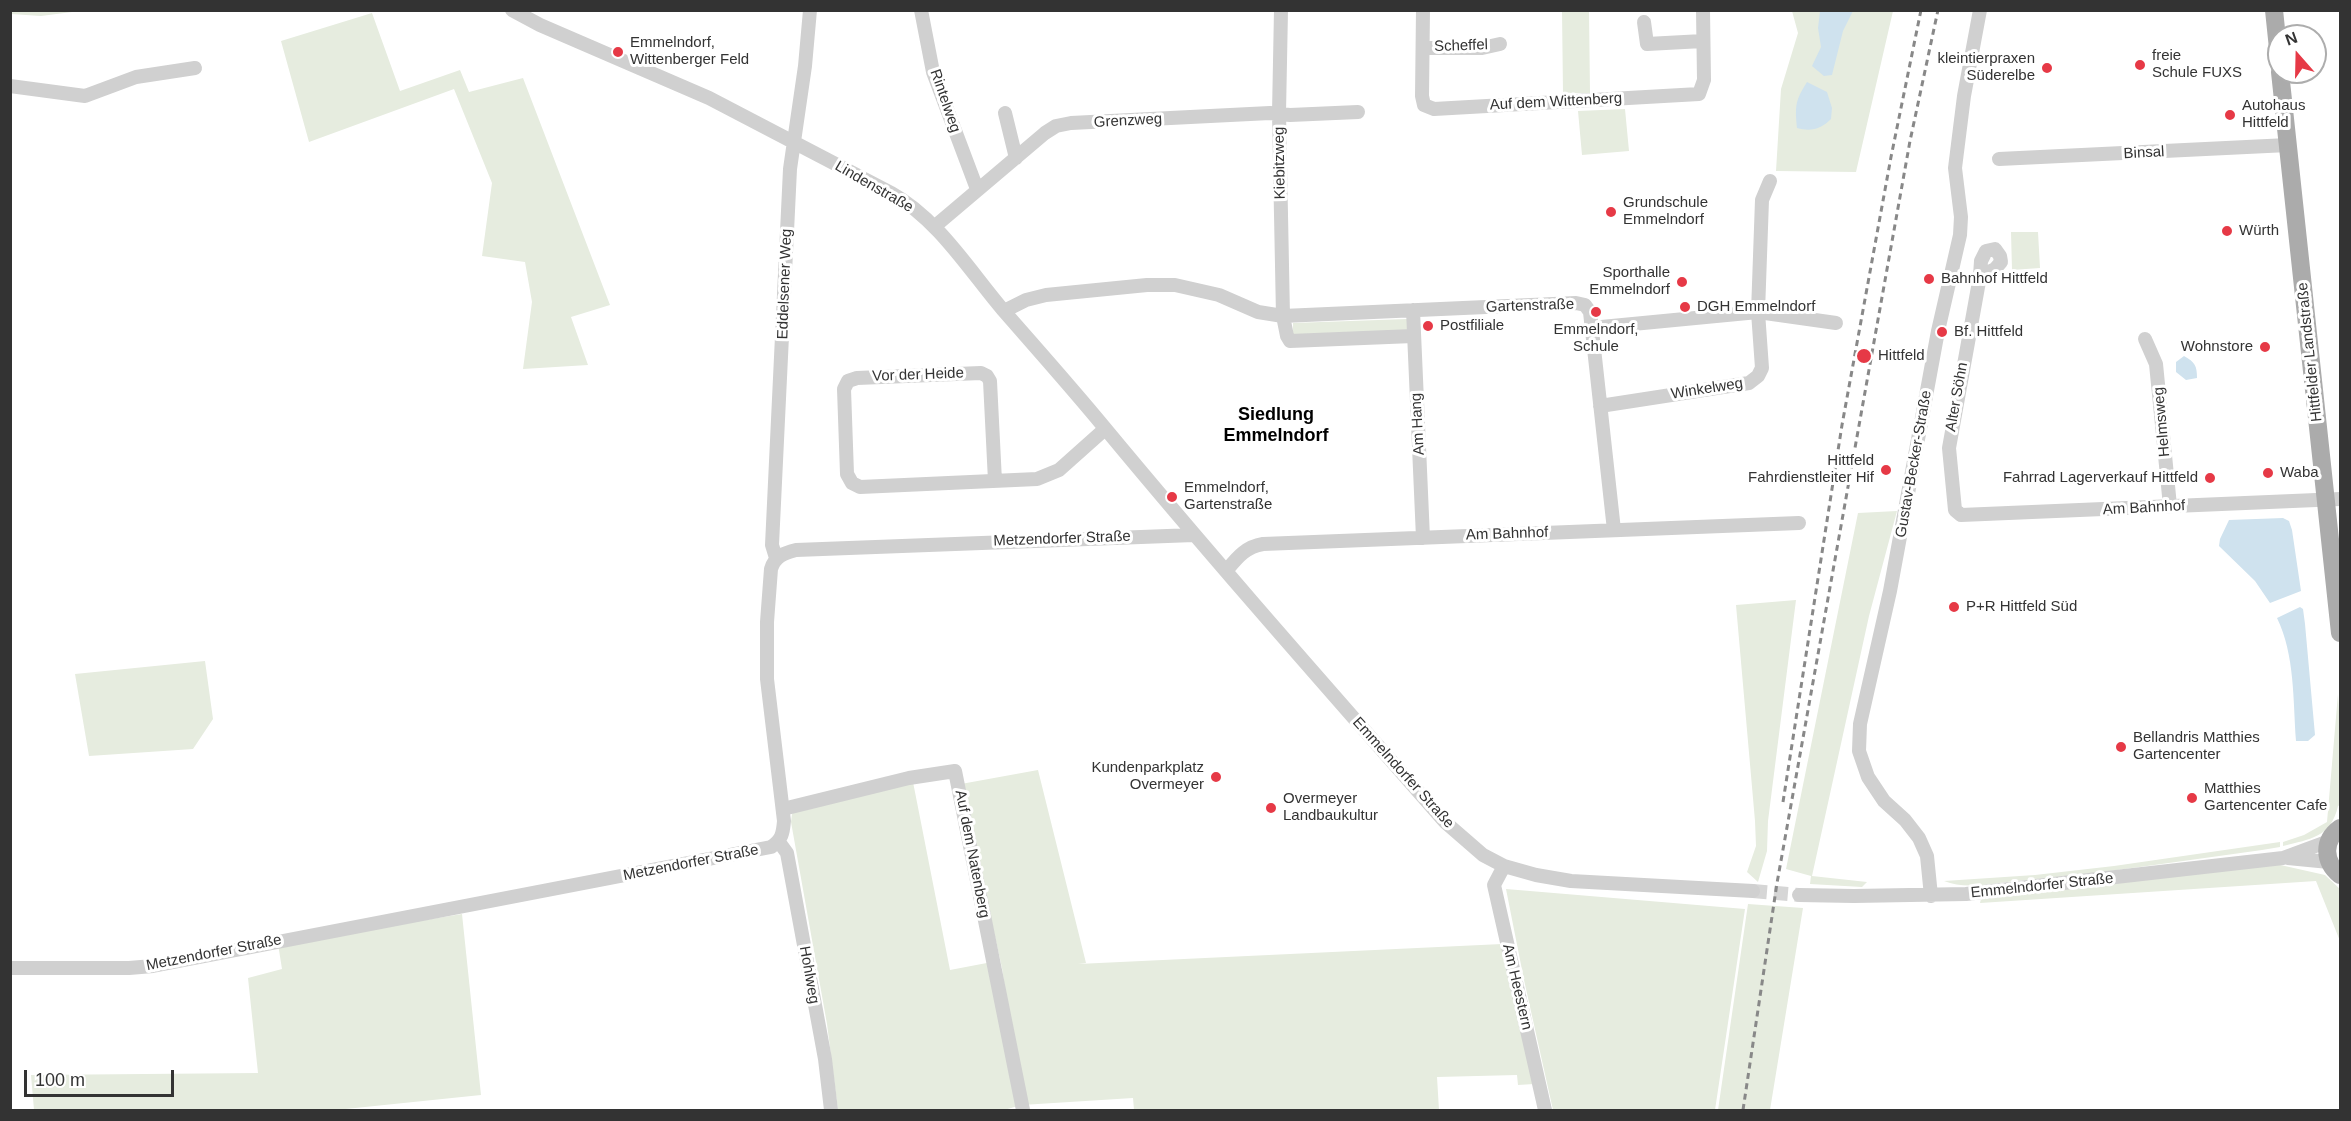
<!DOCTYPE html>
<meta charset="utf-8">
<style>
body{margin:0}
#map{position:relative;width:2351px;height:1121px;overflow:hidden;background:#fff;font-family:Arial,sans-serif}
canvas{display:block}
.frame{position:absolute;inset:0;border:12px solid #333;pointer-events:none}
.north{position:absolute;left:2267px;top:24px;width:60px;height:60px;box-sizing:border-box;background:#fff;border:2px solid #adadad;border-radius:50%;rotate:340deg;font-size:16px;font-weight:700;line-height:24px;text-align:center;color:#333}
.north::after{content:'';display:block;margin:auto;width:21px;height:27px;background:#e63946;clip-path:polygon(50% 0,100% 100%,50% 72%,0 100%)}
.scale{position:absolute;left:24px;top:1070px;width:150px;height:27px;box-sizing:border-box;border:3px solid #333;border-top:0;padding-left:8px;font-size:18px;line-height:21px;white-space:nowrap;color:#333;-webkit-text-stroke:4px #fff;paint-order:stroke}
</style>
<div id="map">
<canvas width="2351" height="1121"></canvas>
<div class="frame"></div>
<div class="north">N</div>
<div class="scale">100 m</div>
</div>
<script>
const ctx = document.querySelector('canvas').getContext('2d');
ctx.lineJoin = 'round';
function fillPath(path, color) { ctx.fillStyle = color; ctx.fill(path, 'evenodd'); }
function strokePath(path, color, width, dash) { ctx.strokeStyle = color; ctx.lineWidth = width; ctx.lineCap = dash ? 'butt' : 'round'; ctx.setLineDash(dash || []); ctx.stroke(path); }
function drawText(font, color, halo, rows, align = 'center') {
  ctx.font = font + ' Arial,sans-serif'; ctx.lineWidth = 6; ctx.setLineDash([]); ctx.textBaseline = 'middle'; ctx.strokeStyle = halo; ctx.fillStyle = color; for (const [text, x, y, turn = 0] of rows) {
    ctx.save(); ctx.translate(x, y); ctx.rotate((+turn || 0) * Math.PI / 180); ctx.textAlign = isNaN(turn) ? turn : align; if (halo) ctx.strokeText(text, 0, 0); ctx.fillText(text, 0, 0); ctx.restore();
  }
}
fillPath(new Path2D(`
 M10,11L11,10L80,11L41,16L11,14Z
 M1562,11H1589L1590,93H1563Z
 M1792,11H1893L1856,172L1776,171L1781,89L1798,33Z
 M372,13L400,91L460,70L469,92L523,78L610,305L571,317L588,365L523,369L532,302L525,262L482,256L492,183L454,89L309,142L281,41Z
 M1625,109L1629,151L1582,155L1578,111Z
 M2011,232H2038L2040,268L2012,270Z
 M1407,319L1408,331L1293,335V323Z
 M1897,511L1869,616L1812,876L1867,882L1862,887L1810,884L1811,876L1786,869L1858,513Z
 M1796,600L1768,821L1767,851L1758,882L1747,872L1756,846L1755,821L1736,605Z
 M205,661L213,719L193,749L89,756L75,674Z
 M2338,694L2340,729V805L2338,806C2331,837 2311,839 2283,846V842L2304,835L2327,822Z
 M1038,770L1086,963L1078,964L1502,944L1534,1084L1518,1085L1517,1075L1437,1077L1439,1110H1134L1133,1098L1022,1105L1002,968L961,784Z
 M913,782L950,970L992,962L1018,1106L1004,1110H838L827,1024L791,822L792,814L800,807Z
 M2280,842V847L2262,850C2181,861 2099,874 2016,881C1994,883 1965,890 1944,881L2035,875L2114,866Z
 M2276,864L2325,875L2340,889V941L2316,881L1980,903L1981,899Z
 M1506,889L1745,909L1715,1110H1553L1524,980Z
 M1748,904L1803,908L1770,1110H1718Z
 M462,914L481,1095L336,1110H34L31,1075L258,1073L248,978L282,969L278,944Z`), '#e6ecdf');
fillPath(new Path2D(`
 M1820,11H1853L1843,31L1832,75L1824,76L1812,66L1821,47L1818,28Z
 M1807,82L1827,92L1832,108L1831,119C1821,129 1811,132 1797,128C1795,106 1795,101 1807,82Z
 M2184,356C2195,362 2197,366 2197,378L2186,380L2176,372V362Z
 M2283,518L2289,521L2292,530L2301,591L2270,603L2255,581L2219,546L2220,539L2229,520Z
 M2300,607L2303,609L2305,624L2315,735L2308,741H2296C2293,700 2295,655 2277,618Z`), '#cfe2ee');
strokePath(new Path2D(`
 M1753,891L1799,895`), '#d6d6d6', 14, [14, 7]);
strokePath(new Path2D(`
 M512,10L540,25L709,98L891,193C938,219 969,270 1003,310C1037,349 1071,387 1104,427C1215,561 1330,691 1445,822L1483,855L1504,866L1536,875L1571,881L1753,891
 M921,10L933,72L977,189
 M1281,10L1279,113L1283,316L1287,336L1290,341L1413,336
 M1423,10L1422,96L1424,105L1434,109L1699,94L1704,80L1703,10
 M1644,22L1647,44L1703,41
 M1423,48H1482L1500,44
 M10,86L85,96L136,77L195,68
 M1005,113L1016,158
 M1999,159L2288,145
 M934,227L1045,133L1056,126L1071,123L1270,113L1290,115L1358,112
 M1980,276L1995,269L2001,262L2000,256L1995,249L1986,251L1981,261L1980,276L1949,448L1955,510L1961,515L2340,499
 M1413,310L1423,538
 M1004,311L1026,300L1046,295L1147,285H1175L1219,295L1258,312L1283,316L1576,303L1585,305L1590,312L1614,530
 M1591,328L1758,312L1836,323
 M2145,339L2156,364L2170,506
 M1600,406L1749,383L1758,376L1762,368L1758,312L1762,200L1770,181
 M995,481L990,381L987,376L981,373L857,378L848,381L844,389L847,474L852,483L860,487L1037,479L1059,470L1105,429
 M776,558L772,545L790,169L805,66L810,10
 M1226,571C1237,558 1245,547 1263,544L1799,523
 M783,809L909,778L955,771L1023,1110
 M779,842L787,853L825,1059L831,1110
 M2288,858L2329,862
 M1504,866L1494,885L1545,1110
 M1799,895L1854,896L1966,894L2283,858L2329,841
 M1931,896L1927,856L1919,838L1905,820L1884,801L1868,777L1859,751L1860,724L1890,591L1938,331L1960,235L1961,217L1955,168L1964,96L1980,10
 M10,968H129L153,966L771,847C782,840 783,833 784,821L767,679V622L771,569C775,556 784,553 796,550L1194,535`), '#d0d0d0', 14);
strokePath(new Path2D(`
 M2274,10L2279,58
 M2280,72L2340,633
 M2340,828C2322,841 2324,862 2340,875`), '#ababab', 18);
strokePath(new Path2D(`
 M1783,802L1842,425L1891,157L1921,10
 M1743,1110L1777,883L1910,141L1938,10`), '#888', 3, [6, 4.5]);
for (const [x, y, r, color] of [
 [618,52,6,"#e63946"],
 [2140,65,6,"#e63946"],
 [2047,68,6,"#e63946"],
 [2230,115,6,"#e63946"],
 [1611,212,6,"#e63946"],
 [2227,231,6,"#e63946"],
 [1929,279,6,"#e63946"],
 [1682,282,6,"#e63946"],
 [1685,307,6,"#e63946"],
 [1596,312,6,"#e63946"],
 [1428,326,6,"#e63946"],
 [1942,332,6,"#e63946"],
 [2265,347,6,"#e63946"],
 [1864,356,8,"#e63946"],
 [1886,470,6,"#e63946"],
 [2268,473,6,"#e63946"],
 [2210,478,6,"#e63946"],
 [1172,497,6,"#e63946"],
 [1954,607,6,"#e63946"],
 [2121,747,6,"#e63946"],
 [1216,777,6,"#e63946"],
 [2192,798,6,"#e63946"],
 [1271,808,6,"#e63946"]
]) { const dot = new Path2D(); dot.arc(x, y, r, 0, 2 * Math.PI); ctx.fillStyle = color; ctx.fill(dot); strokePath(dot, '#fff', 2); }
drawText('15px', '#333', '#fff', [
 ["Emmelndorf,",630,43],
 ["Wittenberger Feld",630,60],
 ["freie",2152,56],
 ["Schule FUXS",2152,73],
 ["kleintierpraxen",2035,59,"right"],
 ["Süderelbe",2035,76,"right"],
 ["Autohaus",2242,106],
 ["Hittfeld",2242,123],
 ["Grundschule",1623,203],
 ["Emmelndorf",1623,220],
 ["Würth",2239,231],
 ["Sporthalle",1670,273,"right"],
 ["Emmelndorf",1670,290,"right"],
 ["Bahnhof Hittfeld",1941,279],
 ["DGH Emmelndorf",1697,307],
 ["Postfiliale",1440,326],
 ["Emmelndorf,",1596,330,"center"],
 ["Schule",1596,347,"center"],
 ["Bf. Hittfeld",1954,332],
 ["Wohnstore",2253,347,"right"],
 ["Hittfeld",1878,356],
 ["Hittfeld",1874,461,"right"],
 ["Fahrdienstleiter Hif",1874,478,"right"],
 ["Waba",2280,473],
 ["Fahrrad Lagerverkauf Hittfeld",2198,478,"right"],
 ["Emmelndorf,",1184,488],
 ["Gartenstraße",1184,505],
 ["P+R Hittfeld Süd",1966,607],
 ["Bellandris Matthies",2133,738],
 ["Gartencenter",2133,755],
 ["Kundenparkplatz",1204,768,"right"],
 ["Overmeyer",1204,785,"right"],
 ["Matthies",2204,789],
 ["Gartencenter Cafe",2204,806],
 ["Overmeyer",1283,799],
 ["Landbaukultur",1283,816]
], 'left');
drawText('15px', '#333', '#fff', [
 ["Scheffel",1461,46,-2],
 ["Rintelweg",945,101,71],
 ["Auf dem Wittenberg",1556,102,-3],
 ["Grenzweg",1128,121,-3],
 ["Binsal",2144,153,-3],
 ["Kiebitzweg",1280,163,-91],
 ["Lindenstraße",874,187,30],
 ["Eddelsener Weg",785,284,-88],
 ["Gartenstraße",1530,306,-2],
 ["Hittfelder Landstraße",2310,352,-96],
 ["Vor der Heide",918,375,-2],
 ["Winkelweg",1707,389,-9],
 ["Alter Söhn",1957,397,-80],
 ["Helmsweg",2162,422,-95],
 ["Am Hang",1418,424,-93],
 ["Gustav-Becker-Straße",1914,464,-80],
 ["Am Bahnhof",2144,508,-3],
 ["Am Bahnhof",1507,534,-2],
 ["Metzendorfer Straße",1062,539,-2],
 ["Emmelndorfer Straße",1403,773,48],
 ["Auf dem Natenberg",972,854,79],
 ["Metzendorfer Straße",691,863,-11],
 ["Emmelndorfer Straße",2042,886,-6],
 ["Metzendorfer Straße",214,953,-11],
 ["Hohlweg",809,975,80],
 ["Am Heestern",1517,987,77]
]);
drawText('bold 18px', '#000', '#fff', [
 ["Siedlung",1276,415],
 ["Emmelndorf",1276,436]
]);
</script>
